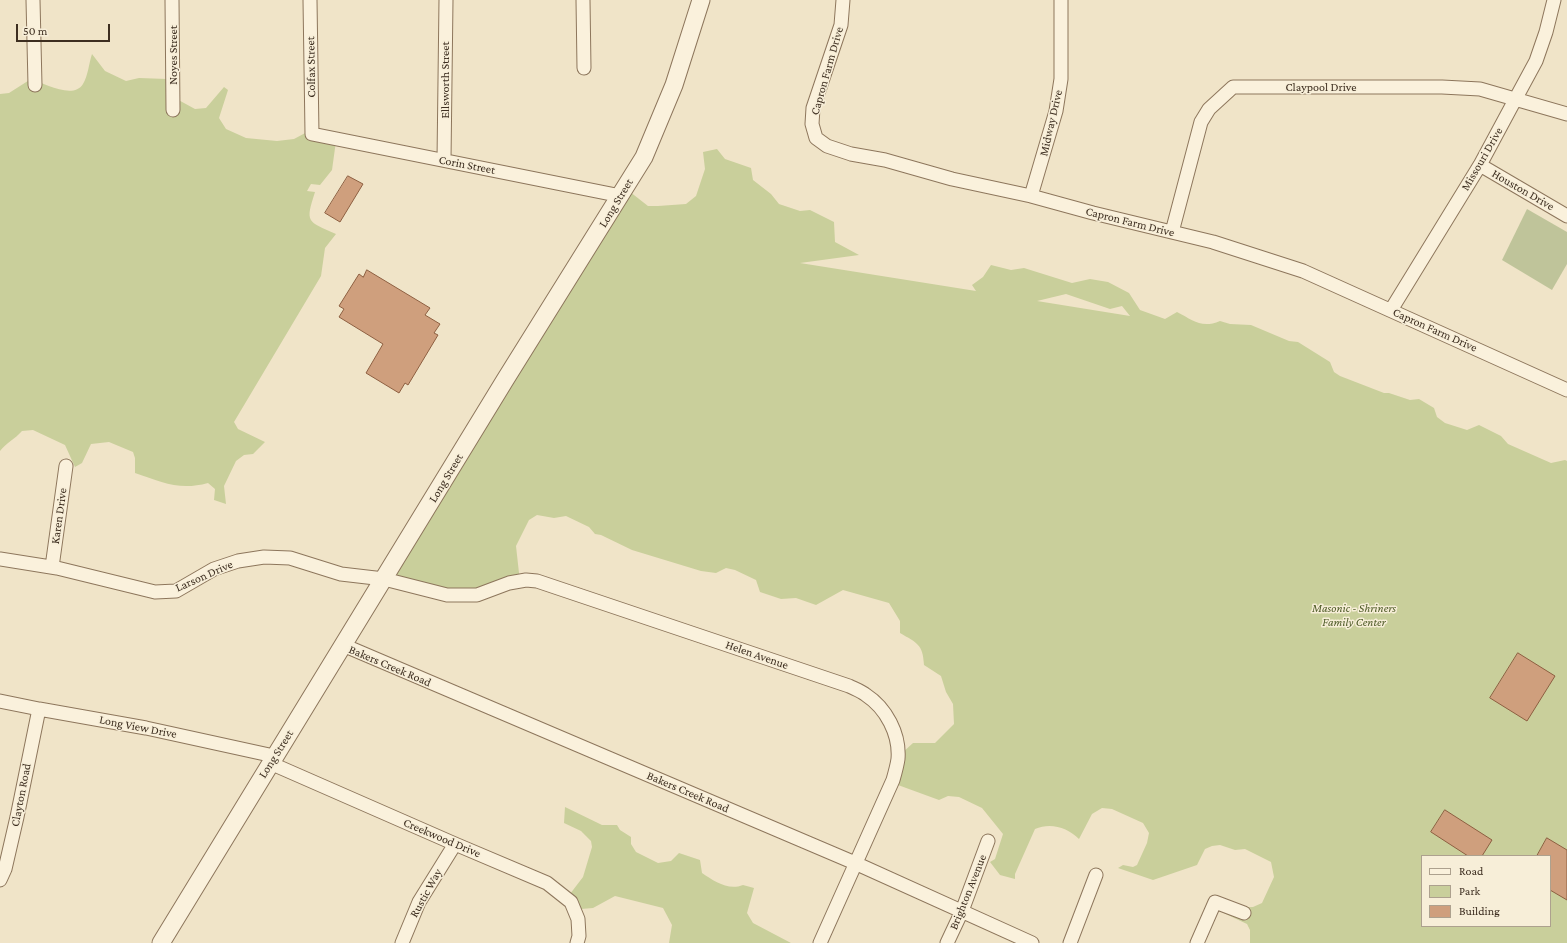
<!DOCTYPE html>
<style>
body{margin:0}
#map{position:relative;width:1567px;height:943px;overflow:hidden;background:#f0e4c8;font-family:"Crimson Pro",serif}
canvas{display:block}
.legend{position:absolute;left:1421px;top:855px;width:130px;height:72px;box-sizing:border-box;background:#f7eed8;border:1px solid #ada18e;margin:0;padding:5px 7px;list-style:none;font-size:12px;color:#3d2e20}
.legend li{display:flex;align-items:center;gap:8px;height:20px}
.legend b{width:20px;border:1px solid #ada18e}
.scale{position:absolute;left:16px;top:24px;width:94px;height:18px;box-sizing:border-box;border:2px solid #3d2e20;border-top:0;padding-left:5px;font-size:12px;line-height:14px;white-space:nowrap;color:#3d2e20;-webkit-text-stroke:3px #f7eed8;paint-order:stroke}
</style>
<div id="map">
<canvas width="1567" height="943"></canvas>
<ul class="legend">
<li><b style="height:5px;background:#faf1dc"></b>Road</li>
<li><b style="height:11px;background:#c9cf9b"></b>Park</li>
<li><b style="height:11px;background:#cf9f7d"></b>Building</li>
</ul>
<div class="scale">50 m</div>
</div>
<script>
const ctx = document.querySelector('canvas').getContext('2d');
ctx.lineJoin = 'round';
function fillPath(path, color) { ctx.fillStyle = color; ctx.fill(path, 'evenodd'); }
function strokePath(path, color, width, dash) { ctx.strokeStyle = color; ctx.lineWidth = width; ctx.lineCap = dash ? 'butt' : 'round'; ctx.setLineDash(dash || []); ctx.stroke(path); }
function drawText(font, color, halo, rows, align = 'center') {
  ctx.font = font + ' "Crimson Pro",serif'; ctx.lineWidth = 3; ctx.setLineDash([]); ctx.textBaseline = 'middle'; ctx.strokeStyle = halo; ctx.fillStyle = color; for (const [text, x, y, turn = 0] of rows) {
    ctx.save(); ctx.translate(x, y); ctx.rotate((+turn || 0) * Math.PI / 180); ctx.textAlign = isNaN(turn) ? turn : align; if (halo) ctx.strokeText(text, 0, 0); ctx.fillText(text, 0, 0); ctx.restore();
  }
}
fillPath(new Path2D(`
 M92,54L105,71L126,81L139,78L167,79L173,97L195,109L206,108L224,87L228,90L219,118L226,129L246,138L277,141L294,139L309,131L336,141L332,170L320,185L311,184L307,191L315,192C305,223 307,221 336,234L325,248L321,276L234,422L238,429L265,442L253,454L244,455L236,461L224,486L226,504L214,500L215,489L208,483C179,491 162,482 135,473V458L133,452L109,442L91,444L82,463L75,467L65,445L33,430L22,431C15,439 6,443 0,451V94L9,93L31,79C44,83 73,100 83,84C88,76 89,63 92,54Z
 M717,149L725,159L751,168L753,180L771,194L779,204L800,211L810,210L834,222L835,242L859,255L800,263L976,291L972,285L983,277L991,265L1011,270L1024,268L1072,283L1090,279L1108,282L1129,293L1140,310L1165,319L1177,312C1193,320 1201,329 1220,321L1230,324L1251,325L1289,341L1298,342L1330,362L1334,372L1340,376L1384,393H1389L1410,400L1419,399L1434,408L1437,417L1445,423L1467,430L1479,425L1501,436L1508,444L1551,463L1565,460L1567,461V943H1250V930L1247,924L1215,909L1253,907L1262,903L1274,877L1271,862L1245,849L1235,850L1220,845L1212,846L1205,849L1197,865L1153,880L1118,868L1123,865L1133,867L1137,865L1147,843L1149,833L1143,823L1112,809L1102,808L1092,814L1079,839C1068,828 1051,822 1035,829L1015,874V879L1000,875L990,862L995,859L1003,834L982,808L959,797L948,796L939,800L898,785L902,753L913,743H935L954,724L953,704L946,692L941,676L924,665C923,644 917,643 900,633V621L889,603L843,590L816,605L796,598L781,599L760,592L756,580L735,570L726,568L716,573L701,571L632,550L601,535L595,534L589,527L566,516L554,518L537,515L529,520L516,546L520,582L491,597L386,579L625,188L648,206H658L686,204L696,196L705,169L703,152ZM1066,294L1110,309L1122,306L1130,316L1037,301ZM1422,856H1550V926H1422Z
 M565,807L602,825H617L620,830L631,837V844L636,852L658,863L671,861L679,853L700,860L702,873C714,881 728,891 743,885L754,888L747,913L753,923L791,943H669L672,925L663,908L615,896L593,908L581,909L570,894L583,877L592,847L591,841L581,831L564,823Z`), '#c9cf9b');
fillPath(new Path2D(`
 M1527,209L1567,232V264L1552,290L1502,260Z`), '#bfc49a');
const building = new Path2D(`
 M348,176L363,184L340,222L325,213Z
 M367,270L430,308L425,315L440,324L434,333L438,335L408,385L405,383L399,393L366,373L383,344L339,317L344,309L339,306L359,274L363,277Z
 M1518,653L1555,676L1527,721L1490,698Z
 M1445,810L1492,840L1482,856H1468L1431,832Z
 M1547,838L1567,850V900L1550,890V856H1537Z`);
fillPath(building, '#cf9f7d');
strokePath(building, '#8d5f41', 1);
const minor = new Path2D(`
 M33,0L35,85
 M172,0L173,110
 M310,0L312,134L621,196
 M583,0L584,68
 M843,0L841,25L813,108L812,124L816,138L827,146L851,154L885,160L952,179L1031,196L1093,213L1213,242L1303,271L1567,390
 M444,160L446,0
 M1480,165L1567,216
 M1031,196L1056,111L1061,79V0
 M1172,232L1201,122L1209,109L1233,87H1442L1480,89L1567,114
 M1391,310L1480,165L1516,98L1536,61L1546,32L1554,0
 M0,559L57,568L155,592L176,591L214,569L238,561L264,557L290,558L341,574L384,579L447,595H477L509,583L526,580L537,581L849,686C855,689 861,691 866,695C886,708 900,734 898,759C897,766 895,773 893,780L820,943
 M52,567L66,466
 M343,645L855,863L1032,943
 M0,701L39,709L146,728L274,756
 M270,763L455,844L547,883L571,902L578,919L579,936L577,943
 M0,880L5,869L17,817L39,709
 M402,943L419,902L455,844
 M947,943L962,911L988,841
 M1070,943L1096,875
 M1197,943L1215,902L1244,913`);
const tertiary = new Path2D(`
 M161,943L505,380L644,157L674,85L701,0`);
strokePath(minor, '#8d765c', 15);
strokePath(tertiary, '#8d765c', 19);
strokePath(minor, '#faf1dc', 13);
strokePath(tertiary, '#faf1dc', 17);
drawText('12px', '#3d2e20', '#f7eed8', [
 ["Noyes Street",173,55,-90],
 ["Colfax Street",311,67,-91],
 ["Capron Farm Drive",827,71,-74],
 ["Ellsworth Street",445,80,-90],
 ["Claypool Drive",1321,87],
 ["Midway Drive",1051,123,-77],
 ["Missouri Drive",1482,159,-60],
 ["Corin Street",467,165,11],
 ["Houston Drive",1523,190,30],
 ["Long Street",616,203,-59],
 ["Capron Farm Drive",1130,222,14],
 ["Capron Farm Drive",1435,330,24],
 ["Long Street",446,478,-59],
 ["Karen Drive",59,516,-82],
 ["Larson Drive",204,576,-24],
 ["Helen Avenue",757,655,19],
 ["Bakers Creek Road",390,666,23],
 ["Long View Drive",138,727,11],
 ["Long Street",276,754,-58],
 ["Bakers Creek Road",688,792,23],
 ["Clayton Road",21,795,-79],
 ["Creekwood Drive",442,838,23],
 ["Brighton Avenue",968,892,-68],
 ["Rustic Way",426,893,-61]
]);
drawText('italic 12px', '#4d5a26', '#f7eed8', [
 ["Masonic - Shriners",1354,608],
 ["Family Center",1354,622]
]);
</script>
